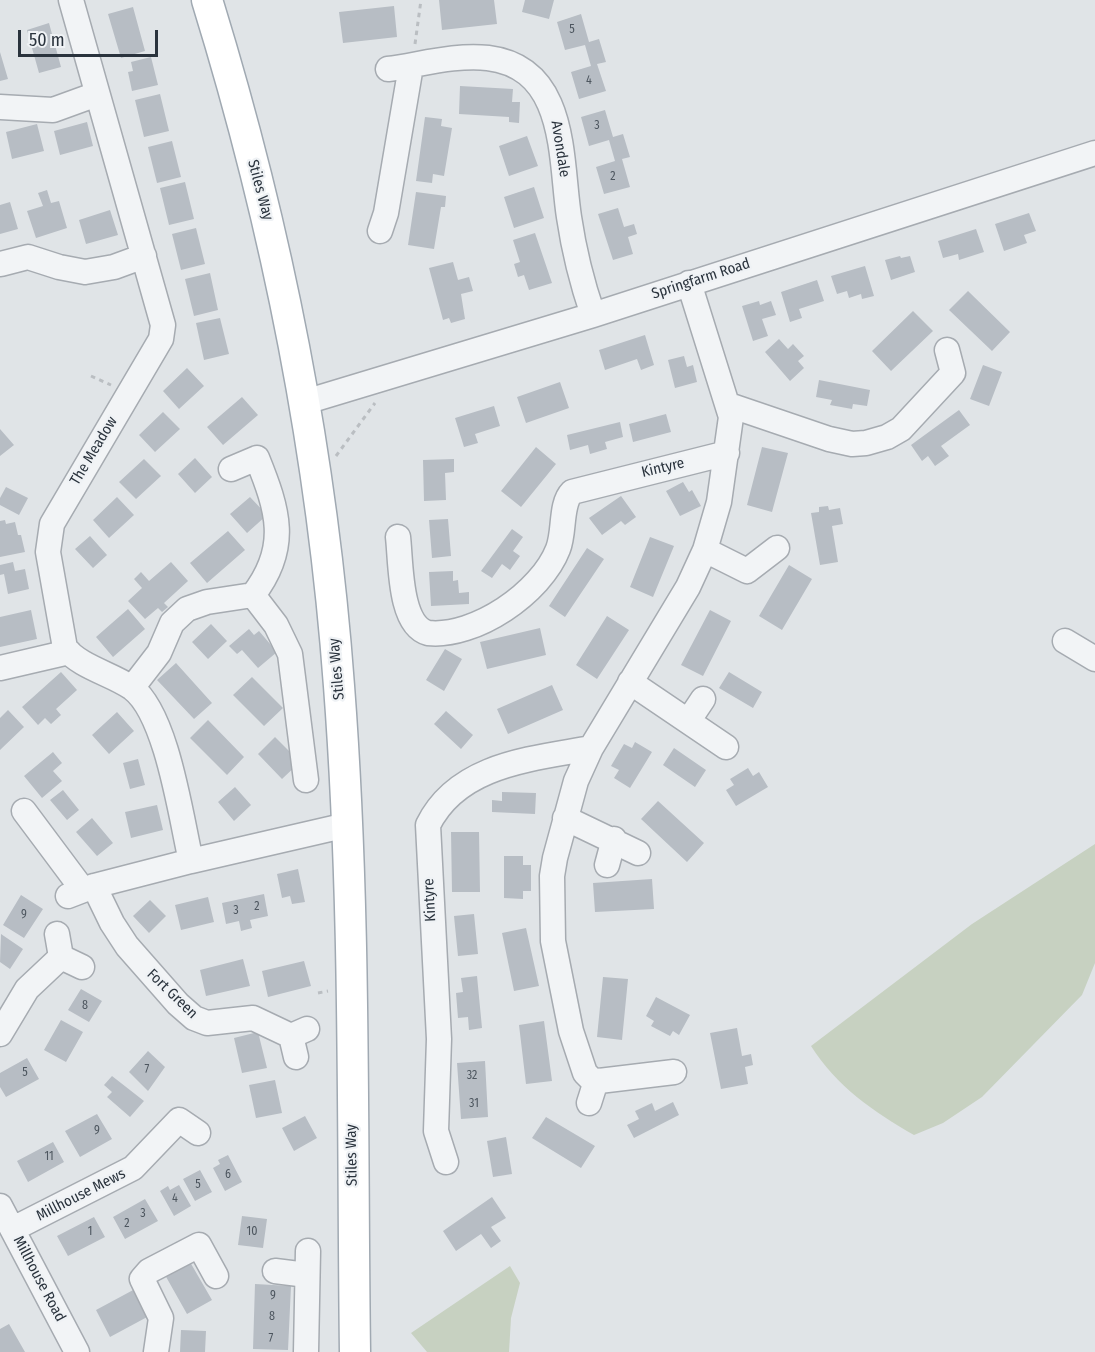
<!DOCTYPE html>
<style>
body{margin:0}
#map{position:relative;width:1095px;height:1352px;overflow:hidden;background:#e0e4e7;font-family:"Fira Sans Condensed",sans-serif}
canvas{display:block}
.scale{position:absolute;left:18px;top:30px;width:140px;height:27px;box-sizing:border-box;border:3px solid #2a333d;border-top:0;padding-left:8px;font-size:18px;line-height:21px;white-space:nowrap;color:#2a333d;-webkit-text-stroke:4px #eff2f5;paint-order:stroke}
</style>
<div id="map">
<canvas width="1095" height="1352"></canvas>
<div class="scale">50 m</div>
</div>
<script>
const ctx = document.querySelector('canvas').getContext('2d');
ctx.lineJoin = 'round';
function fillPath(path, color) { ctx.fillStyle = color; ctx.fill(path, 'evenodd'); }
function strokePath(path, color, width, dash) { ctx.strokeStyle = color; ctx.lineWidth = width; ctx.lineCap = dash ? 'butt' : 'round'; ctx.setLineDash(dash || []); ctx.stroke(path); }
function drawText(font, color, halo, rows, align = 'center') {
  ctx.font = font + ' "Fira Sans Condensed",sans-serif'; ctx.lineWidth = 4.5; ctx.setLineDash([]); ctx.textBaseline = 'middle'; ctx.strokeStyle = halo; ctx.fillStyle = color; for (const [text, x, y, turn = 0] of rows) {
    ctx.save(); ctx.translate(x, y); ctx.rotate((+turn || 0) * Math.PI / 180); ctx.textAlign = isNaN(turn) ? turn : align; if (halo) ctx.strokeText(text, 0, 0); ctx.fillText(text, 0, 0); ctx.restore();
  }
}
fillPath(new Path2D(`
 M1095,844V963L1082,995L982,1097L943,1123L914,1135C874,1112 836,1086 811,1046L972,924Z
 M510,1266L520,1283L511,1318L509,1352H427L411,1333Z`), '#c7d1c1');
fillPath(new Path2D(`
 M439,0H494L497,24L442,30Z
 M525,0H554L549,19L522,12Z
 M394,6L397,37L343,43L339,12Z
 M133,7L145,51L121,58L108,14Z
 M581,14L589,42L599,39L606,62L597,64L606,91L579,99L571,72L591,66L585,45L565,50L557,22Z
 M49,23L61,67L39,73L27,30Z
 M0,52L8,79L0,81Z
 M151,57L158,85L132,91L128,72L133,71L131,62Z
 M460,86L513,89L512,102H520L519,123L509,122V117L459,114Z
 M160,94L169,131L144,137L135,100Z
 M605,110L613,137L623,134L630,157L622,159L630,187L604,194L596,167L615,161L609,140L589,146L581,117Z
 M425,117L442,119L441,126L452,128L444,176L433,174L432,183L416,181Z
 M87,122L93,146L60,155L54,131Z
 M37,124L44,151L12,159L6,132Z
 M527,136L538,166L509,176L499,146Z
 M172,141L181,177L157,183L148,147Z
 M185,182L194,219L169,225L160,188Z
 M534,187L544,218L514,228L504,197Z
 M47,190L51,203L59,201L67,228L36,238L27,211L43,206L38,193Z
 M416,192L446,196L445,207H441L434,249L408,245Z
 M10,202L18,229L0,234V205Z
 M618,208L624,227L634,224L637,234L628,237L633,254L613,260L598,214Z
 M110,210L118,235L86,244L79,220Z
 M1029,213L1036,231L1024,235L1027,243L1004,251L995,224Z
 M196,228L205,264L181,270L172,234Z
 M976,229L984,252L959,260L958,254L943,258L938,241Z
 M535,233L552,283L529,290L524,275L518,277L514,264L520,262L513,240Z
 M900,256L901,258L910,256L915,272L891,280L885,260Z
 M453,262L458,280L469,277L473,291L461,294L465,319L451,323L449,318L443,320L429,268Z
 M865,266L874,296L862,299L861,294L849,298L847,291L837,294L831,276Z
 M210,273L218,310L194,316L185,279Z
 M817,280L824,301L799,309L802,318L790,322L781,292Z
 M968,291L1010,332L992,351L949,310Z
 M759,301L760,305L771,301L776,315L762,319L768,336L753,341L742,306Z
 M913,311L933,331L891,371L872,351Z
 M220,318L229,354L204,360L196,323Z
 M645,335L654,365L641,370L637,359L605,370L599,350Z
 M779,339L788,349L793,344L804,356L798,361L804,368L790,381L765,352Z
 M684,356L687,367L693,365L697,382L675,388L668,360Z
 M983,365L1002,372L989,406L970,399Z
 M187,368L204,386L179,409L163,391Z
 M819,380L870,390L867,406L853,404L852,409L830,405L832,400L816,397Z
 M560,382L569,408L526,423L517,397Z
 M242,397L258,415L223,445L207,427Z
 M494,406L500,426L475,434L478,443L464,447L455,418Z
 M959,410L970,425L941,446L949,456L935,466L928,456L922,461L911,445Z
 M163,412L180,429L155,452L139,435Z
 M666,414L671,432L633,442L629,424Z
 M620,422L623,437L605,442L607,449L590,454L588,445L570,450L567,435Z
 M0,429L14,445L0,456Z
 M536,447L556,464L521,507L501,491Z
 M762,447L788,453L772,512L747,505Z
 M195,458L212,477L195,493L178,474Z
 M144,459L161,476L136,499L119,482Z
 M454,459V472L445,473L446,500L424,501L423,460Z
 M683,482L689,492L692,490L701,506L680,516L666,491Z
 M6,487L28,498L19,515L0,505V498Z
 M621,496L636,517L625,525L621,521L602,535L589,518Z
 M117,497L134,515L109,538L93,520Z
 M250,497L267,515L247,533L230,514Z
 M828,506L829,510L840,508L843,524L832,526L838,562L820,565L811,513L819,512V507Z
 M448,519L451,556L432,558L429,520Z
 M5,520L6,524L15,522L18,535H21L25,552L0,557V521Z
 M512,529L523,537L513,551L520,556L510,570L502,564L492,578L481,571Z
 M228,531L245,550L207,583L190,563Z
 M90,536L107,555L93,568L75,549Z
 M650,537L674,546L653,597L630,587Z
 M587,548L604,559L565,617L549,606Z
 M13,562L15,571L25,569L29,589L8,594L4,574L0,575V565Z
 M171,562L188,581L164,603L168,607L162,612L158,608L145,619L128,601L142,588L134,579L141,572L149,581Z
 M789,565L812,579L782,630L759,616Z
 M453,571V581L458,580L459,593L469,592V604L431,606L429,572Z
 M128,609L145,629L113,657L96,637Z
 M31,610L37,639L0,647V617Z
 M710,610L731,621L703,676L681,665Z
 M607,616L629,630L597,679L576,665Z
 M211,624L227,641L208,659L192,642Z
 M540,628L546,655L487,669L480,642Z
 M249,629L254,635L259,631L277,652L258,668L242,650L237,654L229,646Z
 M445,649L462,659L444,691L426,680Z
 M176,663L212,703L194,719L157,680Z
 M61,672L77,690L56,709L61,715L51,724L45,718L38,725L22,707Z
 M729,672L762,692L753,708L719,688Z
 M252,677L283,708L264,726L233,695Z
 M552,685L563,710L508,734L497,709Z
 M8,710L24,727L0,750V718Z
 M446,711L473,735L461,749L434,724Z
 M117,712L134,731L109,754L92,735Z
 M208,720L244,757L227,775L190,738Z
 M275,737L300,762L282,779L258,754Z
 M635,742L652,752L630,788L614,778L619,770L611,766L624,744L632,748Z
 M674,748L706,770L695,787L663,765Z
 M53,752L62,763L53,771L62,781L42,798L24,776Z
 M138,759L145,785L130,789L123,763Z
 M748,768L753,776L759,772L768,787L736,806L726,790L734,785L730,779Z
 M235,787L251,805L234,821L218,802Z
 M63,790L79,810L67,820L50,800Z
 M502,792L536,793L535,814L492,812V800L502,801Z
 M658,801L704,843L687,862L641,819Z
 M157,805L163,830L131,838L125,812Z
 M92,818L113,843L97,856L76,832Z
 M451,832H479L480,892H452Z
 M504,856H523V865H531V891H523V899L504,898Z
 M298,869L305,902L292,904L290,896L282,898L277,874Z
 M652,879L654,909L595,912L593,883Z
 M264,894L268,916L250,920L252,928L241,931L239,921L226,924L222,903Z
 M21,895L43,909L24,938L3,925Z
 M208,897L214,922L181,930L175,905Z
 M150,900L166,916L149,933L133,916Z
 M474,914L478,954L458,956L454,916Z
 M526,928L539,986L514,991L502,933Z
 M1,934L23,949L10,969L0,962Z
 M243,959L250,986L206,996L200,970Z
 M304,961L311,986L268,997L262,971Z
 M477,976L482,1028L469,1030L468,1017L458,1018L456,993L463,992L461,978Z
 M603,977L628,979L622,1040L597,1037Z
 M81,989L102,1001L89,1022L68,1010Z
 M656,997L690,1015L679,1035L673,1031L670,1036L651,1026L654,1021L646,1016Z
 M61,1020L83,1032L66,1062L44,1050Z
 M544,1021L552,1081L526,1084L519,1025Z
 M737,1028L742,1056L751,1054L753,1065L745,1067L748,1084L721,1089L710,1033Z
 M258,1032L267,1068L242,1073L234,1038Z
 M148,1051L165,1067L148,1091L129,1072Z
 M27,1058L39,1079L6,1097L0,1087V1073Z
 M485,1061L488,1117L461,1119L457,1063Z
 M112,1076L144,1101L130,1117L107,1097L112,1092L104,1085Z
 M275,1080L282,1113L256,1118L249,1085Z
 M673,1102L679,1115L634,1138L627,1125L639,1119L635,1111L652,1103L655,1111Z
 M97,1114L112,1139L80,1157L65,1131Z
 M305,1116L317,1138L294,1151L282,1128Z
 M546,1117L595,1146L581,1168L532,1138Z
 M506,1137L512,1174L493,1177L487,1141Z
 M53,1142L64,1162L28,1182L17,1161Z
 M228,1155L242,1182L225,1191L213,1168L220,1164L218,1160Z
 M200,1170L212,1192L195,1201L183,1179Z
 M179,1185L191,1206L174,1216L160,1191L168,1186L170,1190Z
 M492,1197L506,1218L491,1227L501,1241L491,1248L481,1234L456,1251L443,1231Z
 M145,1199L158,1221L125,1239L113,1217Z
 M242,1216L267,1219L263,1248L238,1245Z
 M94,1217L105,1237L68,1256L57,1236Z
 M190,1262L212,1300L187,1314L165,1275Z
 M255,1284L291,1286L288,1350L253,1349Z
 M135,1289L149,1316L110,1337L96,1310Z
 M9,1324L25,1352H0V1329Z
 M181,1330L206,1331L205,1352H180Z`), '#b7bdc4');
const minor = new Path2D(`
 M71,0L163,325L161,339L52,524L48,552L65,648C80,667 112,674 132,688C167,714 181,818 191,861
 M388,69C419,65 456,54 488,58C568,68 560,159 569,217C574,251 582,283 593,315
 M0,107L53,110L97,94
 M380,231L386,213L411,66
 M1,264L28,257L59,267L85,272L114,267L144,256
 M305,402L593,315L1095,153
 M729,405L829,439L852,444L866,443L887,437L901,429L953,373L947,350
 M398,537C401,562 399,625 428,633C475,638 541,593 558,549C565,532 560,504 572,492L727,453
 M705,550L747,571L777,548
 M253,595L276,625L290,654L306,780
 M1065,641L1095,659
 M0,668L69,652
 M630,682L726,747
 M132,688L159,653L172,623L187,609L207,602L253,595C290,547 278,510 257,458L231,469
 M689,720L703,699
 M24,811L83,890
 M565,818L638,853
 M607,865L614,839
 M94,886L112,923L127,946L178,1004L194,1018L207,1023L253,1018L291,1036
 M68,896L94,886L191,861L347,825
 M57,934L61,957L82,967
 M0,1034L27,989L61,957
 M296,1057L291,1036L307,1029
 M674,1072L599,1081L592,1080L585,1073L571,1031L553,941L552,876L555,858L576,781L591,748L688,587L705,550L719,502L731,417L689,283
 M589,1103L596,1081
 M446,1162L436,1131L439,1039L428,825C458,764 532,759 591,748
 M0,1206L77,1352
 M13,1229L133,1168L179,1120L198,1133
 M275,1271L307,1275
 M156,1352L161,1318L142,1279L149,1271L199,1245L216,1276
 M306,1352L308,1251`);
const major = new Path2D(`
 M207,0C276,223 322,453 339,686C356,908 352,1130 355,1352`);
strokePath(minor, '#a6abb1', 27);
strokePath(major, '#a0a9b2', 33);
strokePath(new Path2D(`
 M415,44L421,0
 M91,376L111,385
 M336,456L375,403
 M318,993L328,991`), '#babec2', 3, [4.5, 4.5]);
strokePath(minor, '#f2f4f6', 24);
strokePath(major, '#fff', 30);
drawText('12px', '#4d565f', null, [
 ["5",572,30],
 ["4",589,81],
 ["3",597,126],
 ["2",613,177],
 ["2",257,907],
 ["3",236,911],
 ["9",24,915],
 ["8",85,1006],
 ["7",147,1070],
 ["5",25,1073],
 ["32",472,1076],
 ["31",474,1104],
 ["9",97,1131],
 ["11",49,1157],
 ["6",228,1175],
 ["5",198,1185],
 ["4",175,1199],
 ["3",143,1214],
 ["2",127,1224],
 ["1",90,1232],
 ["10",252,1232],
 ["9",273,1296],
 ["8",272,1317],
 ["7",271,1339]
]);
drawText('15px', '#2a333d', '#eff2f5', [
 ["Avondale",560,149,81],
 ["Stiles Way",260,190,75],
 ["Springfarm Road",701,279,-18],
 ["The Meadow",94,451,-59],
 ["Kintyre",663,468,-13],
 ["Stiles Way",337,669,-95],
 ["Kintyre",430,900,-93],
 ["Fort Green",172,994,44],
 ["Stiles Way",352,1155,-91],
 ["Millhouse Mews",81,1195,-27],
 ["Millhouse Road",39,1279,62]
]);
</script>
